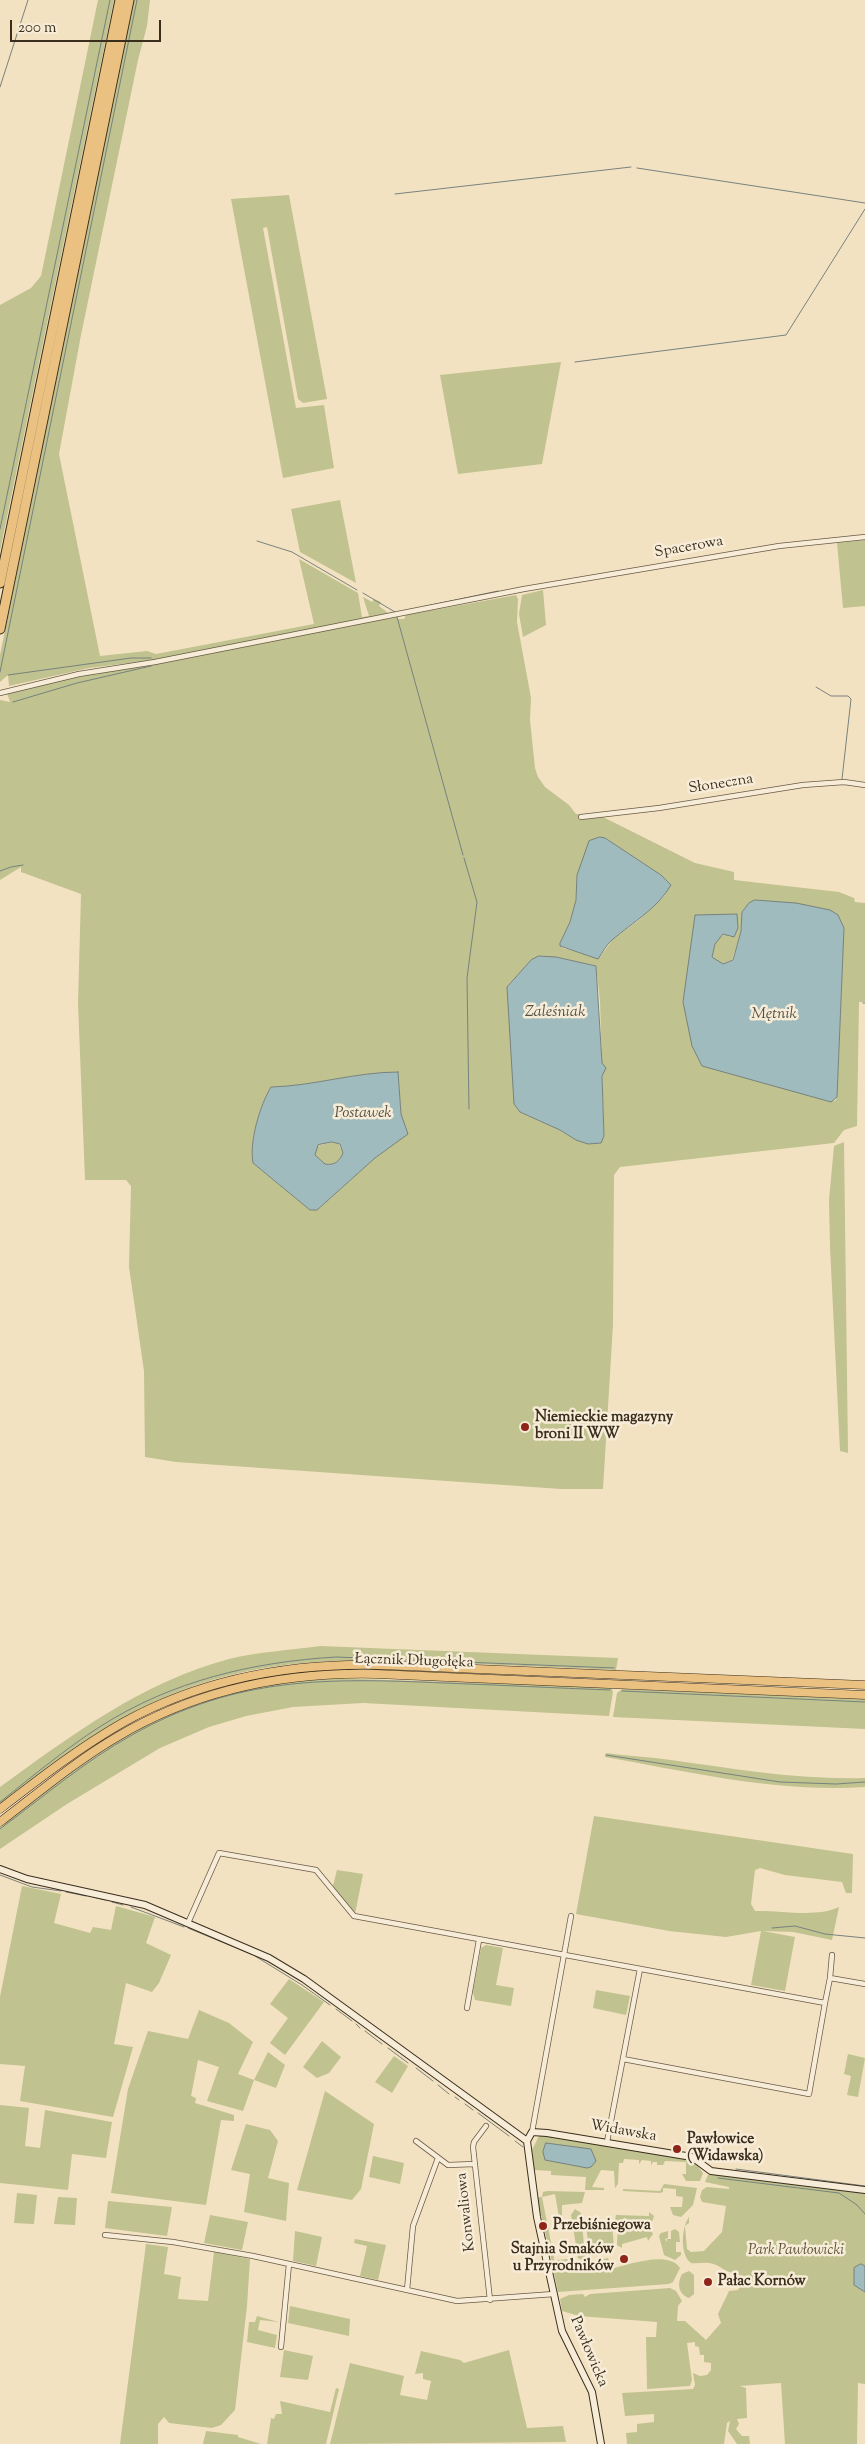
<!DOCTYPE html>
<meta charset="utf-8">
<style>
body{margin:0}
#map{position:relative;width:865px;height:2444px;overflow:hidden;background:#f3e2c2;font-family:"Sorts Mill Goudy",serif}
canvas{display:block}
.scale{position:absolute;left:10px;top:20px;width:151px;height:22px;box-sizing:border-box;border:2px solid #3a2d1c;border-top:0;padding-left:6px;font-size:15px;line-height:18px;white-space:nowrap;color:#3a2d1c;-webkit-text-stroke:4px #f7ecd7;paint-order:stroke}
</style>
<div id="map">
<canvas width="865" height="2444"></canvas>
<div class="scale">200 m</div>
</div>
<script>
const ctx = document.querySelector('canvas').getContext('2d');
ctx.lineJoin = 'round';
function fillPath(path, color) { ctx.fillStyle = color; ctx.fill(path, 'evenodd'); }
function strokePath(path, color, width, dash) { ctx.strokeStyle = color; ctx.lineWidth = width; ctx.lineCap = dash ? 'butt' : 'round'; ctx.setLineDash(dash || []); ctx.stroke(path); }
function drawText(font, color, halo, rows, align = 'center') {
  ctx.font = font + ' "Sorts Mill Goudy",serif'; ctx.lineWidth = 5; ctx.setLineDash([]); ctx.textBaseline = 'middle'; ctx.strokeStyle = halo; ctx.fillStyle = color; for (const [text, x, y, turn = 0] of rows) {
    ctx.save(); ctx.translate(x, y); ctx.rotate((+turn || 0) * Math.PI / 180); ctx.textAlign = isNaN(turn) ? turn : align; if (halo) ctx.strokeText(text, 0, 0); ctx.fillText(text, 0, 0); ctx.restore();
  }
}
fillPath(new Path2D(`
 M98,0H114L0,551V305L31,288L41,276Z
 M134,0H150L147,26L138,60L81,335L59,454L100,656L147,651L156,654L314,624L299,559L358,593L362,617L369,616L363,597L372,602L374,599L381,602L379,606L388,613L373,616L376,621L397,617L398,619H404L406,615L516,595L518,599L517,622L531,698L530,720L535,768L538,777L545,787L569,805L576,814L603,817L695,863L734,872V880L839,892L854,898L855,902L865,903V1002H859L857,1126L844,1130L834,1143L620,1167L614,1175L613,1325L603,1489H561L176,1462L145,1457L144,1371L129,1267L131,1186L126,1180H85L78,1003L81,894L21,872V867L0,880V700L10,702L7,693L154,660L89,668L9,686L8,675L0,682V655ZM605,838L661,875L665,895L639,920L613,939L600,957L562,948L560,943L570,922L576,900L577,875ZM749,903L838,915L844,928L837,1097L835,1101L683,1002L690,963L737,914L730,937L726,934C714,937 715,948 712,957L722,964L732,960L741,931L742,912ZM556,957L596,966L600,1001L604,1136L576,1140L560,1130L520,1112L507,987L531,960ZM398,1072L401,1114L407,1134L375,1158L317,1210H310L253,1163C249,1142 260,1105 271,1087C314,1086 355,1072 398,1072Z
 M289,195L327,399L303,403L298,399L267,227L263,228L296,408L324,405L334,468L283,478L231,199Z
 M561,362L542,464L458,474L440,375Z
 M340,500L356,583L300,552L291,509Z
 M865,540V606L843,608L837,543Z
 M543,590L546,625L523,637L519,614L522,595Z
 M332,1142L339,1144L343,1153C340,1161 334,1166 325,1164L315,1155L317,1146Z
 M844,1142L848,1453L840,1451L830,1247L829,1200L834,1146Z
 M320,1646L618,1658L616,1670C560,1667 503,1665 446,1663C340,1659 261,1656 161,1699C102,1724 51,1765 0,1804V1787C72,1735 142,1682 229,1659C258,1652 290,1650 320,1646Z
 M328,1678L611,1687L613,1692L609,1716L363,1703L293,1707L246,1716L209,1727L160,1748L67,1804L0,1849V1827C40,1796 80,1764 123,1738C185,1701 256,1683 328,1678Z
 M622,1689L865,1699V1729L613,1717L617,1693Z
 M606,1753C628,1756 650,1757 671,1760C736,1769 799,1780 865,1778V1787C778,1793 690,1772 605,1757Z
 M594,1816L853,1854L852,1893H846L842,1882L785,1875L760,1868L755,1870L751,1904L755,1911C779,1910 817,1918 839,1907L832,1940L793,1932L763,1931L795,1937L785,1991L751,1985L761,1931L726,1937L669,1931L576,1914Z
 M337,1870L363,1874L355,1914L333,1886Z
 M22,1886L61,1894L54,1923L90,1933L93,1927L111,1930L116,1906L155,1917L146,1943L171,1955L159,1983L152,1992L126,1983L114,2044L133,2047L113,2117L20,2101L25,2066L0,2064V1997Z
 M486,1945L503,1948L496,1985L514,1988L511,2006L475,2000L473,1992L481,1948Z
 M289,1979L324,2002L285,2055L270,2043L288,2018L270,2004Z
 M596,1990L630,1996L626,2015L593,2008Z
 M199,2010L229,2023L253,2042L238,2074L254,2080L268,2052L285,2065L276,2088L254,2080L243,2111L207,2101L219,2067L198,2060L191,2096L196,2098L195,2103L234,2115V2121L221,2120L206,2205L111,2193L128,2089L148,2031L188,2039Z
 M322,2041L341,2057L329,2073L317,2078L303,2067Z
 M848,2054L865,2058L858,2097L847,2095L851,2076L844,2074Z
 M394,2056L408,2066L392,2093L375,2082Z
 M325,2091L374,2124L361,2189L352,2200L297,2190Z
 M0,2105L29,2108L25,2146L40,2148L45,2110L112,2122L106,2158L72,2154L68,2190L0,2183Z
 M246,2124L270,2130L278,2141L268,2178L289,2183L286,2221L244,2212L250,2174L231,2170Z
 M540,2134L682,2158L697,2165L703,2173L700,2181H686L682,2174H686V2162L665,2161L663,2165H657V2162H653L651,2165V2161L642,2160L639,2164V2160L624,2159L623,2163H619L618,2184L615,2188L614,2171L601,2170L592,2187L604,2188V2190H585L586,2177L551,2175V2171L534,2170L532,2150Z
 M373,2156L404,2163L400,2184L369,2177Z
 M718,2174L865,2193V2266L861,2264L854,2285L865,2292V2384L858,2383L857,2444H785L781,2383L740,2386L746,2388L747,2418L737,2419L739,2424L736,2429L742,2436H749L750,2444H737L728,2431L730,2421L727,2423L724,2444H627L626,2433L637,2432V2424L654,2422V2414L625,2416L622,2393L693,2389L695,2385L693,2373L700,2376L707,2375L711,2370V2363L704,2362V2355H700L699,2347L695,2346V2342L687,2343L692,2380L690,2386L647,2389L646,2337H656L657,2322L579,2316L562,2311L560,2299L569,2295L583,2294L585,2297L590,2294L670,2288L676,2291L682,2301L678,2306L677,2321H685L706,2340L721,2323L718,2314L729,2291L738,2290L742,2282L737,2273C726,2274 720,2264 709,2263C703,2262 697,2264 691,2263C680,2255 681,2228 689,2217V2223L685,2226L687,2249L691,2252L704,2251L722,2232L726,2206L702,2202L700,2197L702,2190L707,2187L729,2189V2187L705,2182L708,2175Z
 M664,2184L697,2188L693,2205L681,2217L673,2215L670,2207H682L683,2197L676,2196V2189L663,2188V2192L660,2193L623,2191V2189L660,2191Z
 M547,2191L585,2192L582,2203L562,2205V2216L559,2217L555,2194L542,2197L555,2263H557V2260L568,2259L569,2263L553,2267L537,2197H542L543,2192Z
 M17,2193L37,2195L34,2224L14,2223Z
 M58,2197L77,2198L75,2225L54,2224Z
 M108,2201L172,2207L167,2236L105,2228Z
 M575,2209L581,2213L585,2256L582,2260L578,2258L571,2215Z
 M649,2212L654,2216L652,2222L649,2224L617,2222L615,2220L616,2215L649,2216Z
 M210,2215L248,2222L242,2250L204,2243Z
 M588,2224L612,2226L614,2246L612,2251L594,2256L590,2255L586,2226Z
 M618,2225L650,2228L653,2234L648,2241L647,2237L622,2244V2248L617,2245Z
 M675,2229L679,2232L680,2242H676V2252H681V2255L675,2260L664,2255L659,2236L661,2233L668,2231V2238L665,2239L667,2242V2239H671V2231Z
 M295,2231L322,2237L316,2266L293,2261Z
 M355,2239L386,2245L378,2280L360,2276L367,2246L354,2243Z
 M146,2244L168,2247L164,2274L181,2277L178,2299L208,2301L214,2252L250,2259L247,2306L235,2410L221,2425L212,2428L169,2423L164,2417L158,2424V2444H120Z
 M608,2258L611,2269C628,2265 668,2250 680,2268L673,2282L669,2284L558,2292L554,2273L556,2270Z
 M689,2271L694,2275V2294L689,2298C678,2294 677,2283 682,2274Z
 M290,2306L350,2319L349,2336L288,2323Z
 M257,2316L279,2322L260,2320L258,2330L277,2335L275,2348L247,2342L249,2322H255Z
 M284,2350L313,2356L308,2380L280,2377Z
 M509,2350L527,2428L563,2426L566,2442L330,2444L350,2363L404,2376L400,2395L427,2400L431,2381L423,2379V2373L415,2374L421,2351L460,2360L464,2363Z
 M336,2388L339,2389L326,2444H267L271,2418L274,2419L276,2414H282L280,2401L330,2412Z
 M206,2431L238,2435V2437L261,2444H203Z`), '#c0c28f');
const water = new Path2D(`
 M600,837L605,838L661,875L671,885C657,909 633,922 612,940C606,945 603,952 598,959L560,946V943L570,922L576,900L577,875L589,841Z
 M755,900L796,903L830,910L838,915L844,928L837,1097L831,1102L702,1066L692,1046L683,1002L695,915L737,914L738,928L734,937L723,934L715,944L712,957L723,964L733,960L741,931L742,912L749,903Z
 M539,956L556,957L596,966L602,1063L606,1068L602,1076L604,1136L601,1143L588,1144L576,1140L560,1130L520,1112L514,1104L507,987L531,960Z
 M398,1072L401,1114L408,1134L375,1158L317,1210H310L253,1163C249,1142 260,1105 271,1087C314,1086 355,1072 398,1072ZM332,1142L340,1144L343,1153C340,1161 334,1166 325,1164L315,1155L318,1145Z
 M546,2143L591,2149L596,2161L591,2167L587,2168L545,2160L543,2152Z
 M861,2264L865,2266V2292L854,2285V2268Z`);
fillPath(water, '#a0bbbd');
strokePath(water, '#77827d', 1);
strokePath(new Path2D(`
 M0,87L28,0
 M637,168L865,203
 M395,194L631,167
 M575,362L786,335L865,209
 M0,529L110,0
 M257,541L292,552L357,590
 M363,593L395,612
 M422,607L498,591
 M397,617L463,855
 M0,672L137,0
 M8,675L131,658H151
 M816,687L831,696H848L851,699L842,779
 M13,702L77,683L151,666
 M464,858L477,902L467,978L469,1109
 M0,871L11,867L23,865
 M863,1003H865
 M622,1691L865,1702
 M606,1755L780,1782L836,1784L865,1782
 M0,1802C33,1776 65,1749 101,1726C172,1681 252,1662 336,1657L614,1668
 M0,1829C43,1797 85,1761 132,1735C237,1676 328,1678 444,1683C499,1685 554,1688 610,1690
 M0,1875L32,1887L61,1891
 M66,1892L86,1896
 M93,1897L105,1900
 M112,1902L123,1905
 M131,1907L184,1927
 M188,1928L251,1954
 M772,1928L795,1926L825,1934L865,1938
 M255,1956L302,1985L330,2005
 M336,2009L352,2021
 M356,2024L360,2028
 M365,2031L382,2044
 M388,2048L408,2063
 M416,2068L433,2081
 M438,2085L449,2094
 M455,2097L459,2100
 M465,2104L473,2110
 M478,2113L509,2136
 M515,2141L523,2147
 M736,2169L865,2186
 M718,2178L839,2193L857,2205L865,2214`), '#77827d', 1);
const street = new Path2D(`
 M0,693L79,674L155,662L524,589L779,546L865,537
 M581,817L659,808L803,785L844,782L865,785
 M188,1923L219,1853L316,1870L354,1916L825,2003L830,1978L865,1984
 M830,1978L832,1955
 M467,2008L479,1940
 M623,2059L809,2094L825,2003
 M486,2126L474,2142L473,2147L490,2300
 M532,2132L571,1916
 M416,2141L448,2165L475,2164
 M607,2142L640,1969
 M105,2235L173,2242L253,2256L457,2301L554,2294
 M407,2290L413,2226L438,2158
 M281,2347L289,2264`);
const secondary = new Path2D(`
 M0,1869L27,1879L145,1905L269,1958L304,1979L527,2141
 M527,2141L532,2132L547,2133L692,2157L711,2171L865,2190
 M527,2141L537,2217L562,2331L592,2392L601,2444`);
const primary = new Path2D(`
 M0,1809C40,1778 80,1747 124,1722C204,1678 290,1663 380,1665L865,1685
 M0,1822C38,1793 76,1761 117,1737C196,1690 284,1672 376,1674L865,1695`);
const highway = new Path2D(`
 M0,583L120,0
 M0,629L129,0`);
strokePath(street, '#685a46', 6);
strokePath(secondary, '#3a2d1c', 8);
strokePath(primary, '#3a2d1c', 9);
strokePath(highway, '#3a2d1c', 11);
strokePath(street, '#f7ecd7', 4.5);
strokePath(secondary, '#f7ecd7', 6);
strokePath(primary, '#eac181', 8);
strokePath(highway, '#eac181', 9);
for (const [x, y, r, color] of [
 [525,1427,5,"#8f2418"],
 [677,2149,5,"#8f2418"],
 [543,2226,5,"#8f2418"],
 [624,2259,5,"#8f2418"],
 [708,2282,5,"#8f2418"]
]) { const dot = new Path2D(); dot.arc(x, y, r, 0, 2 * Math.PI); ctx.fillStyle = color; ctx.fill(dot); strokePath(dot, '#f7ecd7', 2); }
drawText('15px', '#3a2d1c', '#f7ecd7', [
 ["Spacerowa",689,548,-10],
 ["Słoneczna",721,785,-9],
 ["Łącznik Długołęka",414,1662,2],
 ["Widawska",623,2132,10],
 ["Konwaliowa",467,2212,-96],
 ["Pawłowicka",588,2352,67]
]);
drawText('bold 15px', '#3a2d1c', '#f7ecd7', [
 ["Niemieckie magazyny",535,1418],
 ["broni II WW",535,1435],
 ["Pawłowice",687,2140],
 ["(Widawska)",687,2157],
 ["Przebiśniegowa",553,2226],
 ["Stajnia Smaków",614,2250,"right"],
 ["u Przyrodników",614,2267,"right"],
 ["Pałac Kornów",718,2282]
], 'left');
drawText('italic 15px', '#5c5239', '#f7ecd7', [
 ["Park Pawłowicki",796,2251]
]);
drawText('italic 16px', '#545044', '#f7ecd7', [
 ["Zaleśniak",555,1013],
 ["Mętnik",774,1015],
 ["Postawek",363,1114]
]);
</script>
